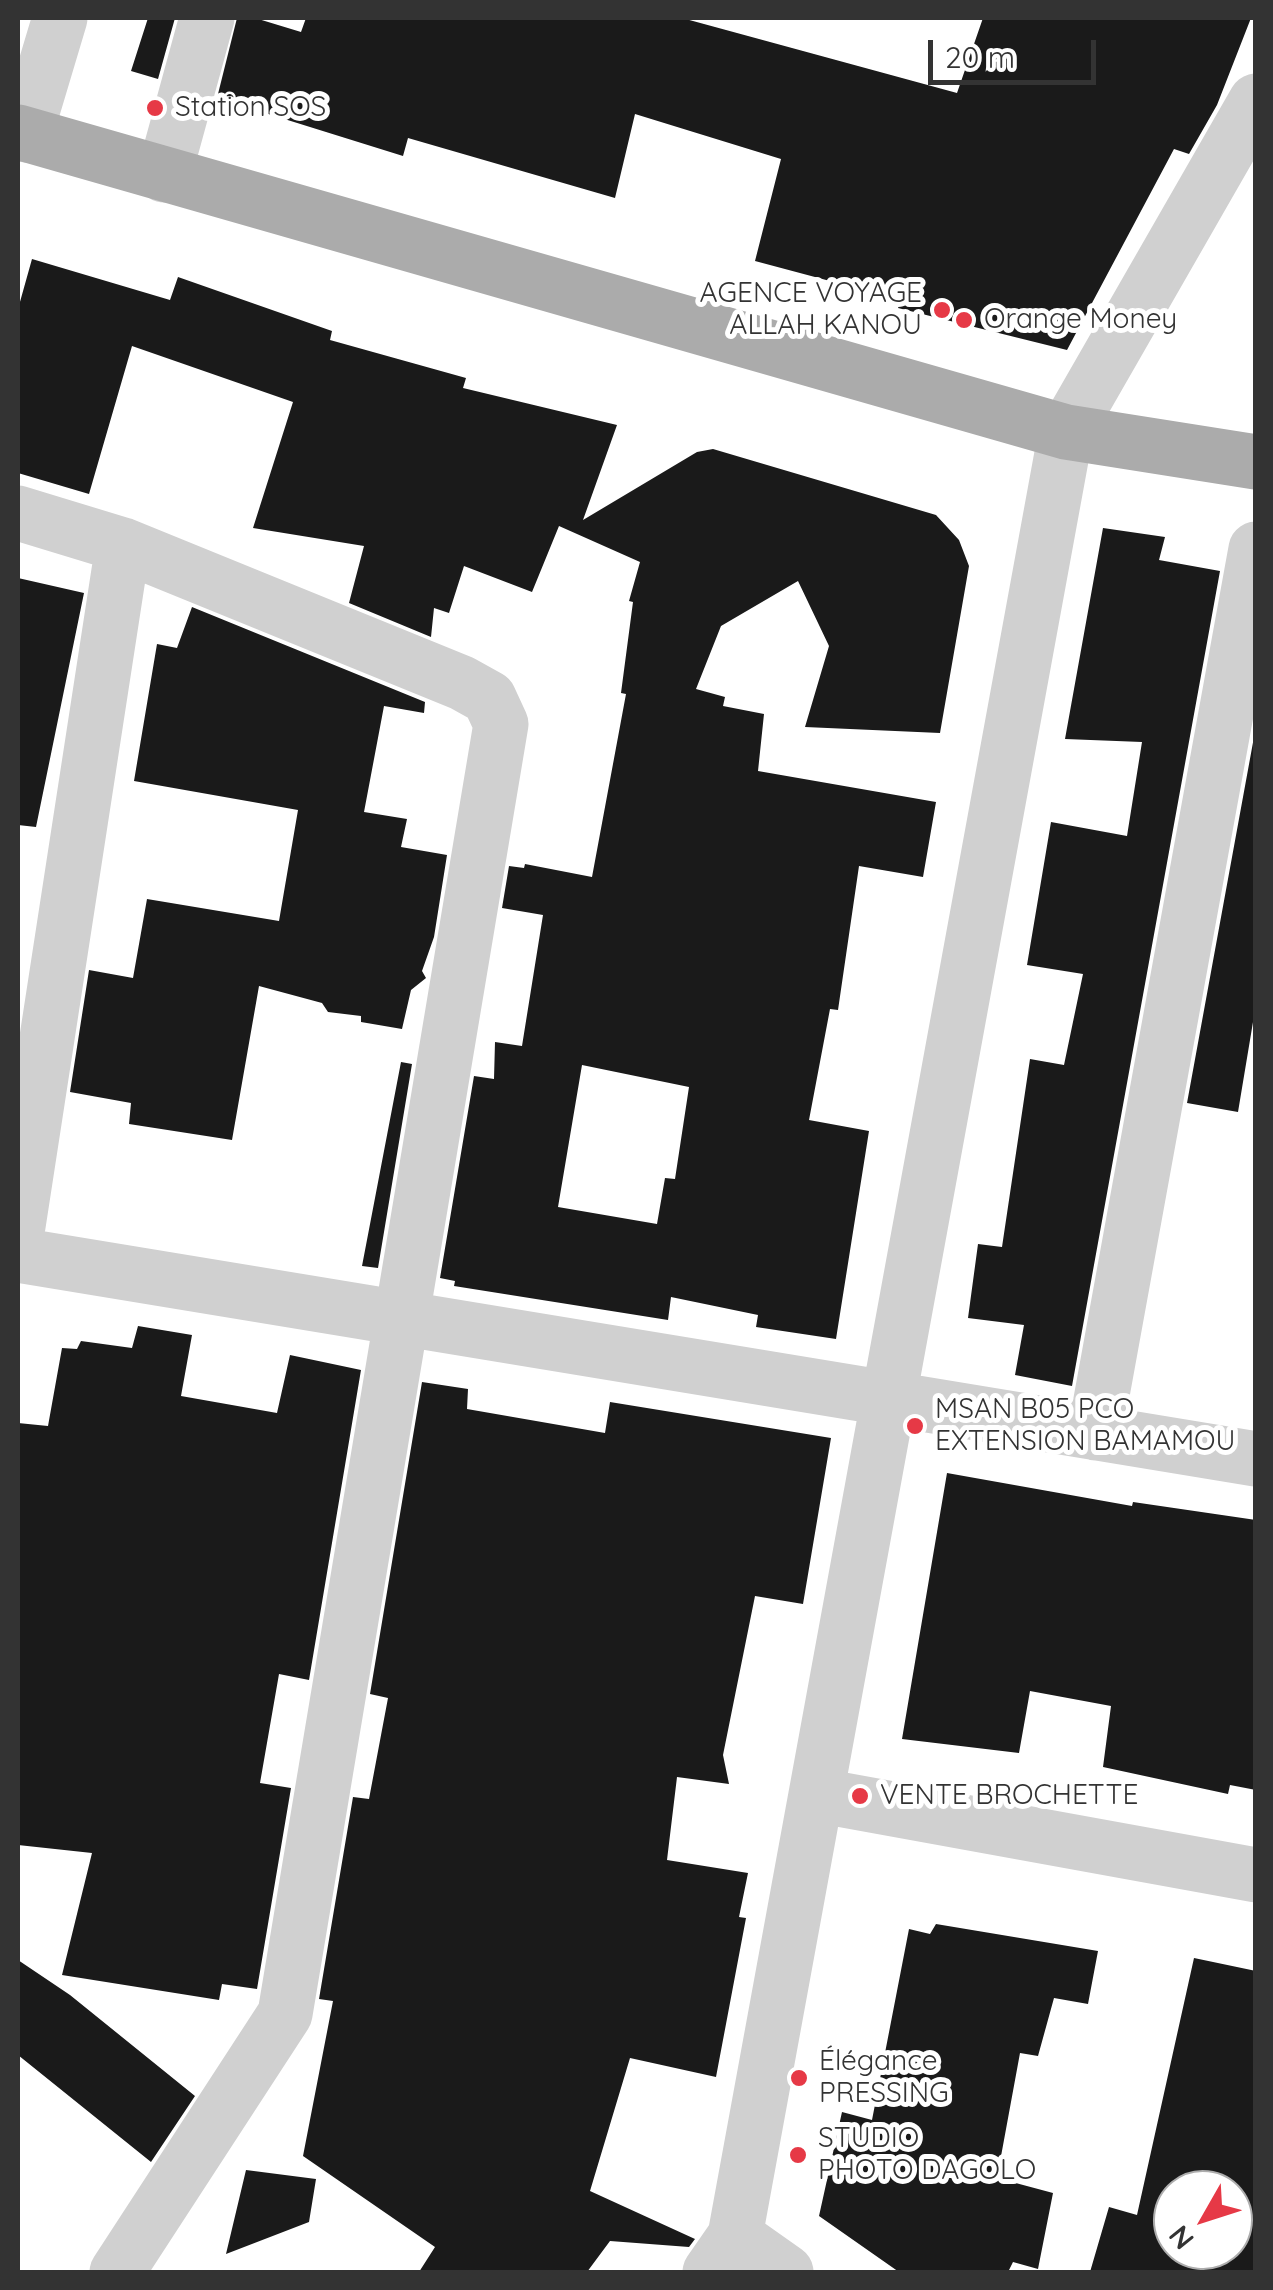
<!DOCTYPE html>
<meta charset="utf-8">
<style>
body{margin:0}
#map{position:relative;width:1273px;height:2290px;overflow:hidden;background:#fff;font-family:Quicksand,sans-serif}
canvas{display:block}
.frame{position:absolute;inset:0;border:20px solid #333;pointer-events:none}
.north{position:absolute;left:1153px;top:2170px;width:100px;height:100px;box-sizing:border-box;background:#fff;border:2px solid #adadad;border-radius:50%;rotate:231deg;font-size:28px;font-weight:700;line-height:40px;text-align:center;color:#333}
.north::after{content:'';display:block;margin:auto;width:35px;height:45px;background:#e63946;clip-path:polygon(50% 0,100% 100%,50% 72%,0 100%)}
.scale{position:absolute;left:928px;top:40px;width:168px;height:45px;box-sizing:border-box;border:5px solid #333;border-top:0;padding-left:12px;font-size:30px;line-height:35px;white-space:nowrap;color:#333;-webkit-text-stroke:8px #fff;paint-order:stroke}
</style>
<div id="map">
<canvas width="1273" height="2290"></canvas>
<div class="frame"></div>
<div class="north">N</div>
<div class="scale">20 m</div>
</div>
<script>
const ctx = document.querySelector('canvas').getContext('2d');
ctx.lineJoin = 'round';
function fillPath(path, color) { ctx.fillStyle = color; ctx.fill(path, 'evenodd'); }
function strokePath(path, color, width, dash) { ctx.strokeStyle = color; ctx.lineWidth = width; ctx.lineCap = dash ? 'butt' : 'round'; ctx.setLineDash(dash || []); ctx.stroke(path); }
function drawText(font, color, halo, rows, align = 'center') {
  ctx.font = font + ' Quicksand,sans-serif'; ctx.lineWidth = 10; ctx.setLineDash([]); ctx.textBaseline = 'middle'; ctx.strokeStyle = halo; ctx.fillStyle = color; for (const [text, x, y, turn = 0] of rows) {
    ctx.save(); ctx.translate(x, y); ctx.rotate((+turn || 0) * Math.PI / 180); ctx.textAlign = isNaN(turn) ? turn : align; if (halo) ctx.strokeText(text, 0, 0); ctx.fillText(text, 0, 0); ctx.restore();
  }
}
fillPath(new Path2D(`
 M148,18H175L158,79L131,71Z
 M237,18H255L301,32L306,18H682L957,93L983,18H1251L1217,105L1189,154L1174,149L1067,350L898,308L901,300L755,261L781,159L635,114L615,198L408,138L403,156L217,98Z
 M32,259L170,300L178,277L332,331L330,340L466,378L463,388L617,425L583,520L697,452L713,449L936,515L959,540L969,566L940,733L805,727L829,646L798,581L721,626L696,689L725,697L723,706L764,714L758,771L936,802L923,877L859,866L838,1010L830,1009L809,1120L869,1131L836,1339L756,1327L758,1315L671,1297L668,1320L454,1286L455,1281L440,1278L474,1076L494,1079L495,1042L522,1046L543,915L502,908L509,866L524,868L525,864L592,877L626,694L621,693L633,602L629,601L640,562L559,526L532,592L464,566L449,613L434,608L431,637L349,603L364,546L253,528L293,402L132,346L89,494L18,473V309ZM582,1065L689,1087L675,1179L665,1178L657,1224L558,1207Z
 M1103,528L1165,537L1159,560L1220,571L1072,1386L1015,1375L1024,1325L968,1318L978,1244L1002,1247L1030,1059L1064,1065L1083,974L1027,965L1051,822L1127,836L1142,742L1065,739Z
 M18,578L84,593L36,827L18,825Z
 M192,607L425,702L424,713L384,706L364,812L407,819L401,847L447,855L434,937L422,971L426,978L411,990L402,1029L361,1022V1016L328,1012L322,1003L259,986L232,1140L129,1124L131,1103L70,1092L89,970L133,978L147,899L279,921L298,810L134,781L157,644L177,648Z
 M1256,726V1004L1238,1112L1187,1103Z
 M401,1062L412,1064L378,1268L362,1266Z
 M138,1326L192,1335L181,1396L277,1413L290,1355L361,1370L309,1680L279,1674L260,1783L291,1788L257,1989L222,1984L219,2000L62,1975L92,1853L18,1845V1423L48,1426L62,1348L77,1349L81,1341L132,1348Z
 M422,1382L468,1389L467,1409L605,1433L610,1402L831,1438L803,1604L755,1596L723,1755L729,1784L677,1777L667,1860L748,1873L739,1917L746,1918L716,2077L630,2058L590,2191L695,2239L689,2247L610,2241L587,2272H419L435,2247L303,2156L333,2001L319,1999L353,1797L369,1799L388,1698L370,1694Z
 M947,1473L1132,1506L1133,1502L1256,1520V1790L1230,1785L1228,1794L1103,1767L1111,1706L1030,1691L1019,1753L902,1739Z
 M936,1924L1098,1951L1088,2004L1054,1998L1038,2056L1020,2053L997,2178L1053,2193L1038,2269L1013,2262L1008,2272H899L819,2216L842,2112L872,2120L909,1929L930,1934Z
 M1194,1958L1256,1971V2272H1090L1109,2207L1137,2215ZM1173,2190H1233V2250H1173Z
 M18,1960L70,1995L195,2096L151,2162L18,2055Z
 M246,2170L316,2179L309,2222L226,2254Z`), '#1a1a1a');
strokePath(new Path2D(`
 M25,135L60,18
 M164,175L207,18
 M18,513L123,545L462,683L489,698L501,724L285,2014L117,2272
 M18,1226L123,545
 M18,1255L1256,1459
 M1095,1433L1256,549
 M816,1795L1256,1875
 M735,2236L786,2272
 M710,2272L735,2236L1066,432L1256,101`), '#d0d0d0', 55);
strokePath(new Path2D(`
 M18,132L1066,432L1256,462`), '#ababab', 55);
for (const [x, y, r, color] of [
 [155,108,10,"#e63946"],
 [942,310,10,"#e63946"],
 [964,320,10,"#e63946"],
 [915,1426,10,"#e63946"],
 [860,1796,10,"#e63946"],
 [799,2078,10,"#e63946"],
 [798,2155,10,"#e63946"]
]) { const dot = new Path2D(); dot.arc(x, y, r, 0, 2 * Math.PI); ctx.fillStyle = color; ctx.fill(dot); strokePath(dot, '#fff', 4); }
drawText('28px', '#333', '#fff', [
 ["Station SOS",175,108],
 ["AGENCE VOYAGE",922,294,"right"],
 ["ALLAH KANOU",922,326,"right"],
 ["Orange Money",984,320],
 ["MSAN B05 PCO",935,1410],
 ["EXTENSION BAMAMOU",935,1442],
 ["VENTE BROCHETTE",880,1796],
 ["Élégance",819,2062],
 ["PRESSING",819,2094],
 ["STUDIO",818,2139],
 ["PHOTO DAGOLO",818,2171]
], 'left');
</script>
